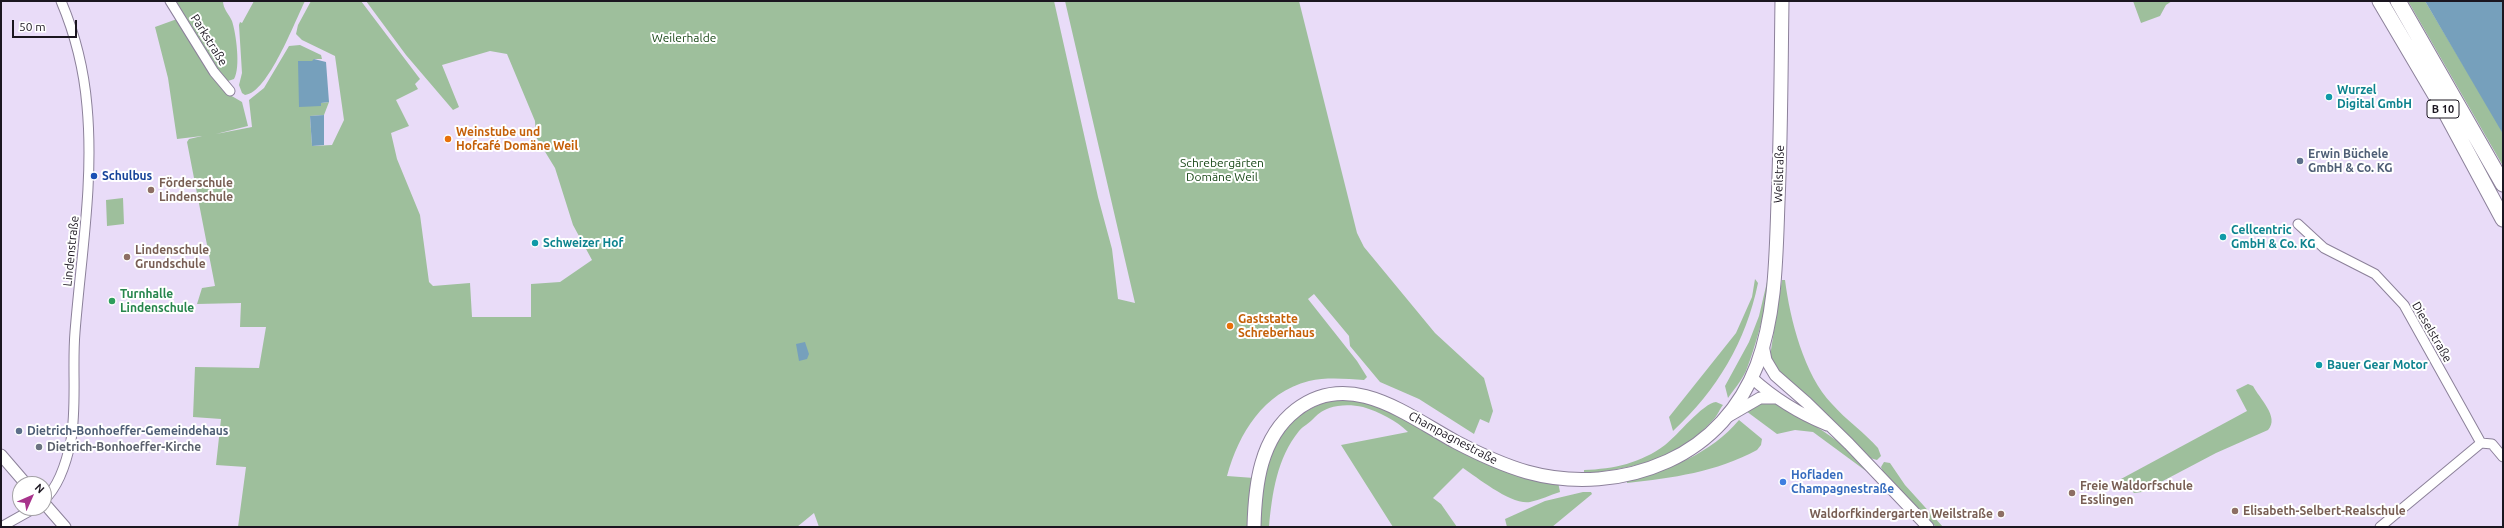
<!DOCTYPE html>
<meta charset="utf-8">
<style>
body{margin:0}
#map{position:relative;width:2504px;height:528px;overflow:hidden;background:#e9dcf8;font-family:Ubuntu,sans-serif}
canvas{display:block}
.frame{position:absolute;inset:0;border:2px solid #1b1620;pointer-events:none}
.north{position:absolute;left:12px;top:476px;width:40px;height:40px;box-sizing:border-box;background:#fff;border:1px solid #a4a2a6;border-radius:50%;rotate:45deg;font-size:11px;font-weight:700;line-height:16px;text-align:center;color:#1b1620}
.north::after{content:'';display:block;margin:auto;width:14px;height:18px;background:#a8338c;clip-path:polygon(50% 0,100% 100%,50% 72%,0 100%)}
.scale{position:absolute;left:12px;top:20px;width:65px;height:18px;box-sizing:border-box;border:2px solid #1b1620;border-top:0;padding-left:5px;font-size:12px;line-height:14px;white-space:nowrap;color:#1b1620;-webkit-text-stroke:3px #fff;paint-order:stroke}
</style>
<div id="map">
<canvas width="2504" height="528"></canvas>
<div class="frame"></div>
<div class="north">N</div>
<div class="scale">50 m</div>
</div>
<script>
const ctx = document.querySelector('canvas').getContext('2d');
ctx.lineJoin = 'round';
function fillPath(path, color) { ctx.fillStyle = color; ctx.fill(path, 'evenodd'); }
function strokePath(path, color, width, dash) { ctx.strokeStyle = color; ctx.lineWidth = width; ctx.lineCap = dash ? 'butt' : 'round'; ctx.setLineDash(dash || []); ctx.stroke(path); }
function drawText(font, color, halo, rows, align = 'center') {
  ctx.font = font + ' Ubuntu,sans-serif'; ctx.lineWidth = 4; ctx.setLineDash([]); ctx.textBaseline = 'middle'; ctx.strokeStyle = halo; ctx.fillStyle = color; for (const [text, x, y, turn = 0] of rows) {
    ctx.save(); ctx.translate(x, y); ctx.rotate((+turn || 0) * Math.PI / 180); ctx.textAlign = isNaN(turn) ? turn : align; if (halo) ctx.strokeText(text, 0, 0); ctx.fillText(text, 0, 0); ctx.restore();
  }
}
fillPath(new Path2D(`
 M174,1H223C223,9 229,14 232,21C236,33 241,68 234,79L228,81L224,80Z
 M254,1H305C295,21 268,93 245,95L242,93L239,85L242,73L239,25L240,22L242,23Z
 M311,1H361L420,79L415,84L418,89L396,100L409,126L391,133L397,159L420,215L429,282L433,286L470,283L472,317H531V284L560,282L592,260L573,225L555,168L536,137L535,121L507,54L490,51L442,65L459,107L453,110L406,55L366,1H1054L1098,197L1112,249L1118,299L1135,303L1065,1H1299L1357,233L1364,247L1435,333L1484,378L1493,411L1489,423L1480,419L1474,434L1419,399L1380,382L1350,346L1349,336L1314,294L1308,299L1357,361L1367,377L1364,380C1347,379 1327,377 1309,381C1263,393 1239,433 1227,476L1254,478L1250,527H819L814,513L797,527H238L246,467L216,465L221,419L193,417L195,367L259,368L266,327H240L241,303L197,304L202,288L215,286L187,142L189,139L202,136L177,139L168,78L155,27L177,19L230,95L242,102L248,126L216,134L252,127L249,100L264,88L289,46L300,45L321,55L322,59H314L321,106V103L329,102L324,115L310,116L312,146L332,145L344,120L335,56L302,40L296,34L298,25Z
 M2133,1H2172L2166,5L2160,16L2141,23Z
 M2408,1H2425L2499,125L2503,134V166Z
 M123,198L124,224L107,226L106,200Z
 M1755,279L1758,283C1746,342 1717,390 1673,431L1669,417L1736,333L1752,297Z
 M1782,280H1785C1790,319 1804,375 1832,404C1846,420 1864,432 1878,448L1881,456L1877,460L1870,458L1832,419L1777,373L1770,356Z
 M1767,282C1772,292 1752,358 1746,371C1740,383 1734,389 1728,398L1725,386L1749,342L1759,316Z
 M2248,384L2253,386C2259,398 2280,417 2268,430L2216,453L2142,492L2134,493L2121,479L2247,411L2236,390Z
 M1338,399L1368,402L1558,482L1560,492C1550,495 1540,500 1530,502C1511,505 1478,478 1463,468L1433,498L1441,504L1457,527H1393L1341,445L1408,432C1396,420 1379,412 1363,407C1346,403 1326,405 1315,417C1310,423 1303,426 1299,431C1277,458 1272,494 1269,527H1259C1262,467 1271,414 1338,399Z
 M1716,402L1723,405C1719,410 1719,413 1714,419C1676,461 1637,467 1584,474V470C1614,469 1641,463 1665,445C1677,436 1703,403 1716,402Z
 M1774,402C1796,414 1859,449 1866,471L1813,432L1795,430L1777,434L1746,411L1755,403Z
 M1739,420L1762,439L1761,445L1757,450C1716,472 1673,478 1627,483V480C1670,470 1711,453 1739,420Z
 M1884,462L1890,463L1905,485L1943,527H1936L1884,474L1881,467Z
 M1583,492H1591L1592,494L1552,527H1507L1505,519L1545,501Z`), '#9ebf9c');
fillPath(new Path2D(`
 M2425,1H2503V134Z
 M314,59L326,62L329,102L321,103V106L299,107L298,61H312Z
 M324,115V145L312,146L310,116Z
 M805,342L809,354L807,359L799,361L796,344Z`), '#76a0bc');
const minor = new Path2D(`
 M170,1L214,72L230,91
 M2298,224L2324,248L2375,274L2404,305L2481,443
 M2481,443L2492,444L2503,457
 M44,500C59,486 67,460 71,440C77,405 72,367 75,332C81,256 94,182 87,106C84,70 75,34 61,1
 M1,527L35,508
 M2380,527L2481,443`);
const tertiary = new Path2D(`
 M1763,345L1766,360L1775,375L1807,403L1849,444L1928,527
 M1752,378C1773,397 1800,414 1827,425
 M1729,416L1760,398H1776
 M1,455L26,484
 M44,503L65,527`);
const secondary = new Path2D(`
 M1254,527C1255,485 1260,438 1296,410C1350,368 1408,416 1456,442C1479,454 1503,465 1527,472C1574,485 1624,481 1668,461C1710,442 1741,407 1757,365C1776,313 1776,257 1778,202C1781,135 1781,68 1782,1`);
const trunk = new Path2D(`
 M2380,1L2446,113L2503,219
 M2398,1L2503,184`);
strokePath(minor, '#8c819a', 11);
strokePath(tertiary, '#8c819a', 13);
strokePath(secondary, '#8c819a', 15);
strokePath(trunk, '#8c819a', 17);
strokePath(minor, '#fff', 9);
strokePath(tertiary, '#fff', 11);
strokePath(secondary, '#fff', 13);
strokePath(trunk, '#fff', 15);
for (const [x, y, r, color] of [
 [2329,97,4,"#0f9aa8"],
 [448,139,4,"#e8710a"],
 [2300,161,4,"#5c6f8a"],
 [94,176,4,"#1a4fb4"],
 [151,190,4,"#8d6e63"],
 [2223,237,4,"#0f9aa8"],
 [535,243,4,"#0f9aa8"],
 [127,257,4,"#8d6e63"],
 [112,301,4,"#2e9e5b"],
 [1230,326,4,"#e8710a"],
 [2319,365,4,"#0f9aa8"],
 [19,431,4,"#5c6f8a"],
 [39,447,4,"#6b7280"],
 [1783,482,4,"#3f7fe0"],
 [2072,493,4,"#8d6e63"],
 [2235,511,4,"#8d6e63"],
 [2001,514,4,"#8d6e63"]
]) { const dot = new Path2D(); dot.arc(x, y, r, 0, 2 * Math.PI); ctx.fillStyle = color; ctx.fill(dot); strokePath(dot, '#fff', 1.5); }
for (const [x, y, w] of [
 [2443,109,32]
]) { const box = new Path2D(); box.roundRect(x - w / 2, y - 9, w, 18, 3); ctx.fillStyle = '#fff'; ctx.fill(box); strokePath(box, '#1b1620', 1); }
drawText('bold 11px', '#1b1620', null, [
 ["B 10",2443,109]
]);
drawText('12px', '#184717', '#fff', [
 ["Weilerhalde",684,38],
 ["Schrebergärten",1222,163],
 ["Domäne Weil",1222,177]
]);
drawText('12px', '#1b1620', '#fff', [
 ["Parkstraße",209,40,58],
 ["Weilstraße",1779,174,-88],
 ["Lindenstraße",71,251,-84],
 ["Dieselstraße",2432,332,60],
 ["Champagnestraße",1453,438,28]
]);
drawText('bold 12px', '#0d838f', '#fff', [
 ["Wurzel",2337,90],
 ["Digital GmbH",2337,104],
 ["Cellcentric",2231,230],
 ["GmbH & Co. KG",2231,244],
 ["Schweizer Hof",543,243],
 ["Bauer Gear Motor",2327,365]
], 'left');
drawText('bold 12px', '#c56008', '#fff', [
 ["Weinstube und",456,132],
 ["Hofcafé Domäne Weil",456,146],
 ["Gaststatte",1238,319],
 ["Schreberhaus",1238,333]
], 'left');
drawText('bold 12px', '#4e5e75', '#fff', [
 ["Erwin Büchele",2308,154],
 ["GmbH & Co. KG",2308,168],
 ["Dietrich-Bonhoeffer-Gemeindehaus",27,431]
], 'left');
drawText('bold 12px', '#164399', '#fff', [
 ["Schulbus",102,176]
], 'left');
drawText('bold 12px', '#785e54', '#fff', [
 ["Förderschule",159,183],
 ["Lindenschule",159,197],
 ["Lindenschule",135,250],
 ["Grundschule",135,264],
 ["Freie Waldorfschule",2080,486],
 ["Esslingen",2080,500],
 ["Elisabeth-Selbert-Realschule",2243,511],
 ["Waldorfkindergarten Weilstraße",1993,514,"right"]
], 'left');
drawText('bold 12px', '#27864d', '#fff', [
 ["Turnhalle",120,294],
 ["Lindenschule",120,308]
], 'left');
drawText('bold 12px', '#5b616d', '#fff', [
 ["Dietrich-Bonhoeffer-Kirche",47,447]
], 'left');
drawText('bold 12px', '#366cbe', '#fff', [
 ["Hofladen",1791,475],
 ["Champagnestraße",1791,489]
], 'left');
</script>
